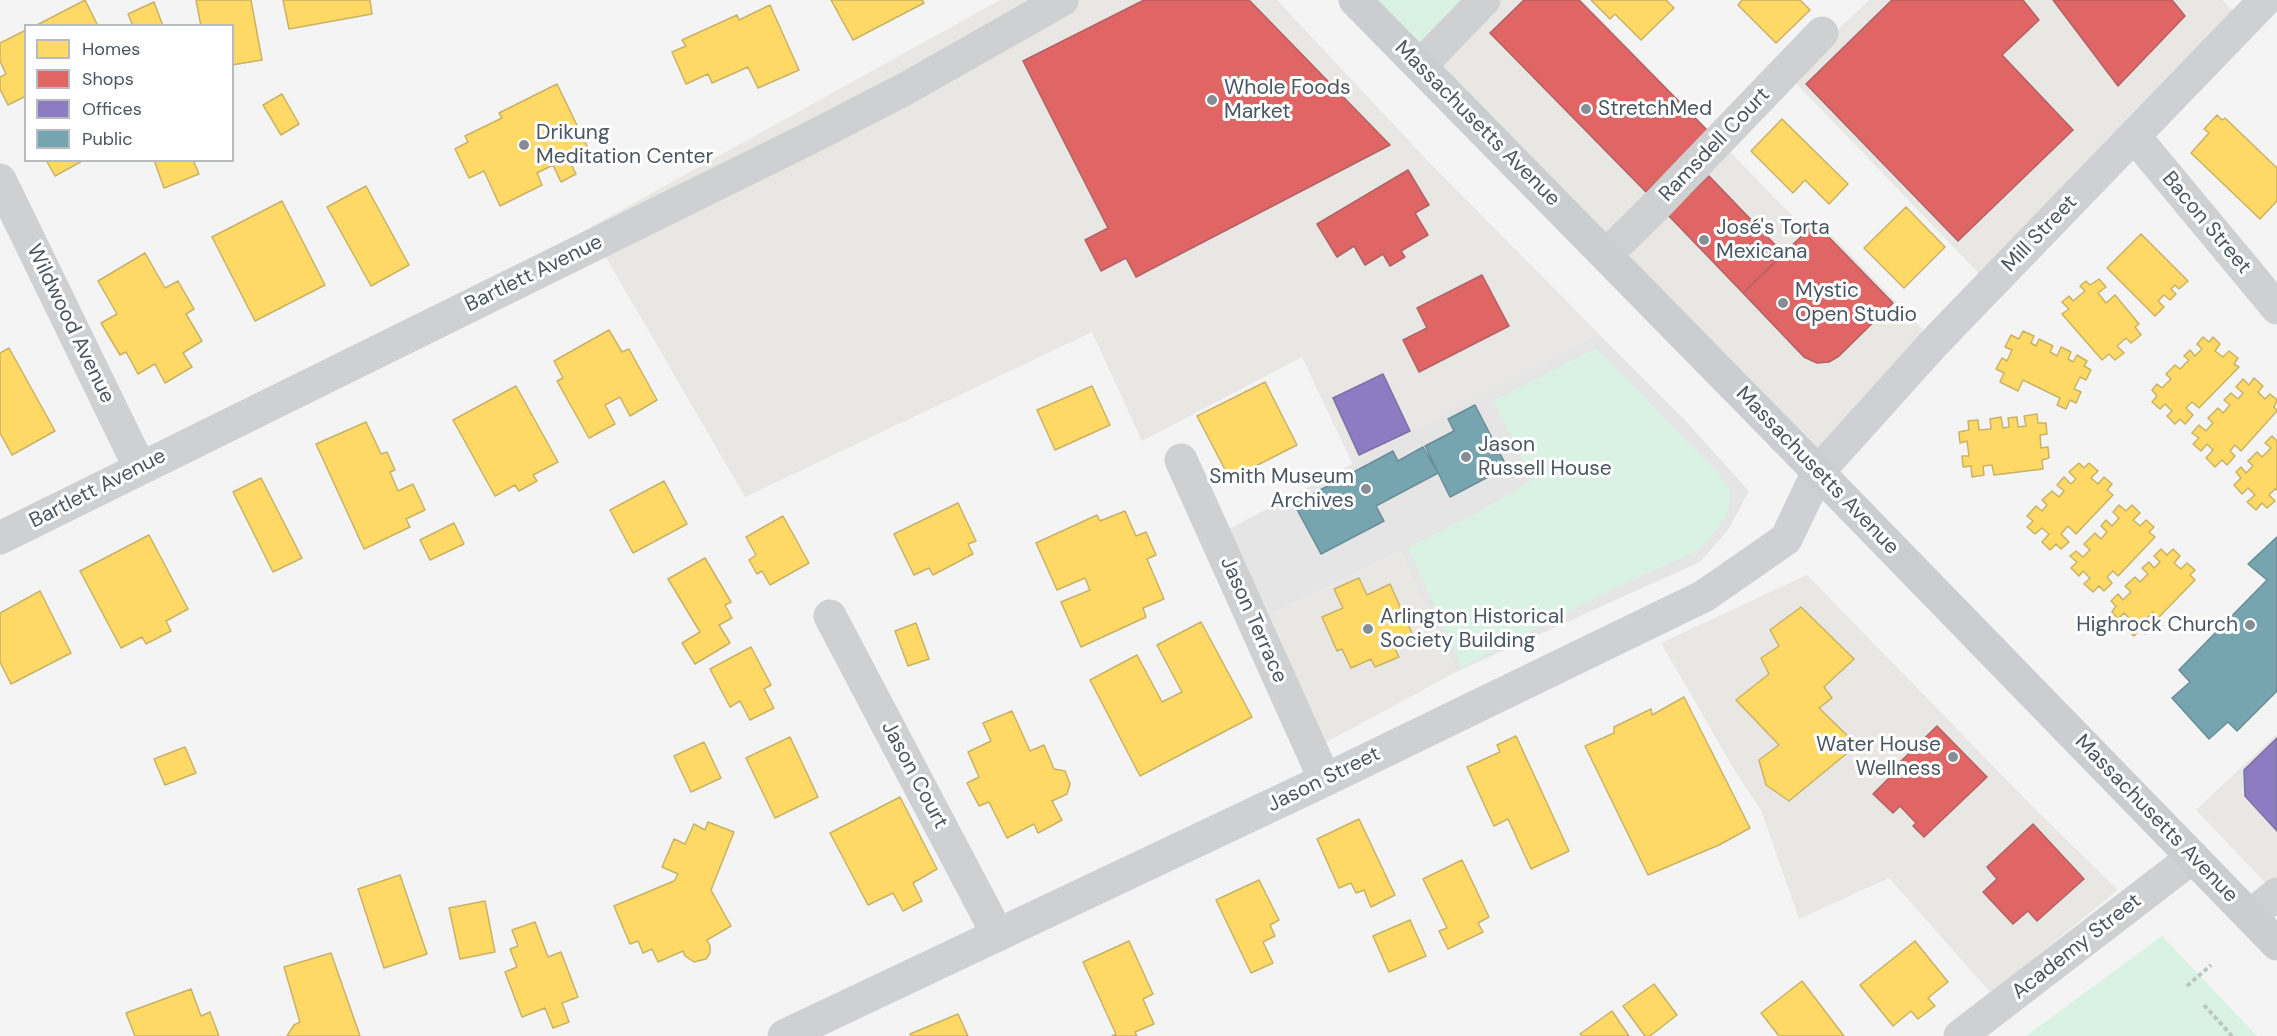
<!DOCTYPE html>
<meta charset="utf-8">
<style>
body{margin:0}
#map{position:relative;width:2277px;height:1036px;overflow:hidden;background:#f4f4f4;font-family:"DM Sans",sans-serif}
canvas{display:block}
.legend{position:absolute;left:24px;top:24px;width:210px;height:138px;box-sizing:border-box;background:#fff;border:2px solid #b7bbc0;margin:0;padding:8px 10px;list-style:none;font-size:18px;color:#4a5661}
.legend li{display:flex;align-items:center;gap:12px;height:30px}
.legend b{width:30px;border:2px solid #b7bbc0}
</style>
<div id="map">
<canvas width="2277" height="1036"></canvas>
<ul class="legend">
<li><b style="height:16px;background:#ffd966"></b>Homes</li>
<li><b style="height:16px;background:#e06666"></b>Shops</li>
<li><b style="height:16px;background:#8e7cc3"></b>Offices</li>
<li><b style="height:16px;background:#76a5af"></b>Public</li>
</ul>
</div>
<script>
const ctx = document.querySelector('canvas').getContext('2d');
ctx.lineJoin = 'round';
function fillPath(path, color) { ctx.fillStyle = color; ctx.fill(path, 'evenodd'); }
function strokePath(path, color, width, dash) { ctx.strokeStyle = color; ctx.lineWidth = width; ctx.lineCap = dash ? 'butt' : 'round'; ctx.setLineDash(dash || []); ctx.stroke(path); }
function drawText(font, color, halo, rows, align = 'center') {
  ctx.font = font + ' "DM Sans",sans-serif'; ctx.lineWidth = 6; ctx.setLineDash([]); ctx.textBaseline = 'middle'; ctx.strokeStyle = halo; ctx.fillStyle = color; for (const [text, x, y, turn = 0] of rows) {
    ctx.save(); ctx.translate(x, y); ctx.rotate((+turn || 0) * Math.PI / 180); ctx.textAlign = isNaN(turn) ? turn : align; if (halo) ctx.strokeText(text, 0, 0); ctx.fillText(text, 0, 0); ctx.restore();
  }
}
fillPath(new Path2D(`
 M1000,0H1277L1425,158L1599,334L1353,465L1302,357L1142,441L1092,332L745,497L589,228Z
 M1484,0H1582L1806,230L1816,219L1935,342L1818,472L1420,66Z
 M1869,0H2222L2245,22L1990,285L1789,76Z
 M1400,551L1456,672L1325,743L1269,615Z
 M1807,575L2035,809L2118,890L1991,993L1889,878L1799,919L1761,810L1738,776L1661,643Z
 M2277,734V895L2196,810Z`), '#e8e7e3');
fillPath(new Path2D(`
 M1599,334L1684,419L1749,491L1728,530L1700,562L1456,672L1400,551L1269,615L1229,529Z`), '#e6e5e6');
fillPath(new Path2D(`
 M1355,0H1484L1420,66Z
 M1596,348L1721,476L1730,491L1729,510L1720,525L1701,549L1609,591L1462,667L1408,548L1487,507L1533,479L1493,401Z
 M2162,936L2257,1036H2026Z`), '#d9f2e3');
const homes = new Path2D(`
 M85,0L98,26H35Z
 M196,0H251L262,60L232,65V26H201Z
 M283,0H370L372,14L289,29Z
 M831,0H922L924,3L853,40Z
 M1591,0H1666L1674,8L1641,40L1615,14L1610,19Z
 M1742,0H1800L1810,10L1776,43L1738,5Z
 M154,2L163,26H133L128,14Z
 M770,5L799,70L758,88L748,67L712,83L708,74L686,84L672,52L686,46L682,40L737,15L739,20Z
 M26,30V96L8,105L0,89V77L6,74L0,61V43Z
 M557,84L588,148L568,158L576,174L561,182L553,165L537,173L542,185L500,206L484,171L469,178L455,149L468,142L465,136L502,118L499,113Z
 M282,94L299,124L281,135L263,105Z
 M2217,115L2222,120L2225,118L2277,168V201L2260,219L2191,153L2209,133L2204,129Z
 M1782,119L1848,184L1829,204L1805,180L1793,193L1751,151Z
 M46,160H84L55,176Z
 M154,160H193L199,174L164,188Z
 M366,186L409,265L371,286L327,207Z
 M282,201L325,285L255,321L212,237Z
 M1906,207L1945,247L1904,288L1864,248Z
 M2141,234L2188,281L2179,289L2175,285L2171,289L2176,294L2170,300L2164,295L2158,301L2164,307L2155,316L2107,268Z
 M145,253L165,288L178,281L194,309L186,314L202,341L183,353L192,367L165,383L155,364L138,374L126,352L120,355L101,323L117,314L98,281Z
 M2099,279L2106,287L2098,293L2106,303L2115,295L2139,324L2135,327L2141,335L2131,343L2126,338L2117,346L2124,353L2115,360L2109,354L2102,360L2062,314L2069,309L2062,302L2069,296L2073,301L2085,291L2080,286L2086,281L2090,285Z
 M609,330L622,352L629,349L657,400L630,416L620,397L605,405L615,424L589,438L557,381L563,378L554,361Z
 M2023,331L2034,336L2031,343L2036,346L2039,339L2053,346L2050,352L2057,356L2061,347L2071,352L2068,359L2073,362L2077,355L2087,361L2084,366L2091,370L2086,380L2080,377L2074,389L2081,392L2076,403L2070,400L2066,409L2057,405L2060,398L2023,380L2018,391L2000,382L2004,373L1996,369L2002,358L2007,361L2012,350L2005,347L2011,335L2019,339Z
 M2203,337L2209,342L2213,337L2220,344L2215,351L2223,357L2229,351L2238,358L2234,364L2239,367L2199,408L2192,402L2186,408L2193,415L2185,424L2180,419L2175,424L2167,416L2172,411L2165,404L2160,409L2152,402L2157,396L2152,390L2157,384L2162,388L2171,379L2166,374L2175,365L2180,369L2189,360L2184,356L2190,350L2195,356L2202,349L2197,344Z
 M9,348L55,431L12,455L0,433V353Z
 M2254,378L2263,386L2258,392L2265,399L2270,394L2277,400L2274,407L2277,411L2241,451L2235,445L2230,451L2235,456L2227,465L2222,460L2215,467L2206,458L2213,450L2207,444L2201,451L2193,444L2199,438L2192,433L2199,425L2206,431L2213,423L2208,418L2218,408L2223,413L2230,405L2224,400L2231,393L2238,399L2243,393L2236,387L2243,379L2249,385Z
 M1265,382L1297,445L1230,479L1197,416Z
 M516,386L558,462L533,475L537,481L519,491L515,485L495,496L453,420Z
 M1092,386L1110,425L1055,450L1037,410Z
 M2037,414L2038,423H2046L2047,434L2040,435L2041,448L2048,447L2049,458L2042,460L2043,469L1994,475L1992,465L1983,466L1984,475L1972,477L1971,466L1963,467L1962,456H1969L1967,441L1960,443L1959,432L1969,430L1968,421L1978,420L1979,430L1991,429L1990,419L2001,417L2003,428L2009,427L2008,418L2017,417L2018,427L2026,426L2024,416Z
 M366,422L381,454L387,452L395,470L390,472L398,491L413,484L425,510L406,519L410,527L364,549L316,444Z
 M2272,436L2277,441V490L2275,489L2269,495L2275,501L2267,508L2262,503L2256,510L2247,502L2255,495L2248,488L2242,494L2234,485L2241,478L2236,472L2241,467L2246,473L2253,466L2248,461L2257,452L2262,457L2271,448L2265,443Z
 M2079,463L2084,468L2089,463L2098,471L2091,478L2098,484L2104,477L2112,484L2107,490L2113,495L2076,534L2068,526L2061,534L2069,542L2061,549L2056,544L2050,550L2042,542L2049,534L2042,528L2035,534L2027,527L2033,521L2027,516L2036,506L2042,511L2047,505L2042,500L2052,491L2059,497L2064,491L2057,485L2064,477L2071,484L2076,479L2069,472Z
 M261,478L302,558L273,572L233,492Z
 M664,481L687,524L633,553L610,510Z
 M958,503L976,541L968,544L973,554L933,575L929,568L914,575L894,534Z
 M2119,505L2126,511L2132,505L2140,513L2133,520L2140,526L2146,520L2154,527L2149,532L2155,537L2118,576L2113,571L2107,577L2112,583L2104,591L2099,586L2093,592L2084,584L2090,578L2083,571L2079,576L2071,568L2077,562L2070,556L2076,551L2083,557L2090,550L2084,544L2095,533L2101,539L2107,532L2101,526L2106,520L2112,526L2119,518L2113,512Z
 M1125,511L1136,536L1146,532L1156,555L1147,559L1164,599L1143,608L1146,617L1081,647L1061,602L1090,590L1085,578L1057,590L1036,543L1097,515L1100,521Z
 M783,516L809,563L770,585L762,571L757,574L749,560L756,555L746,537Z
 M454,523L464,544L430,560L420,540Z
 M149,535L188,609L166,621L171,631L146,644L142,637L121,648L80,571Z
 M2161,549L2167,555L2173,549L2180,556L2174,563L2181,569L2187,563L2195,570L2190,575L2195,580L2158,618L2153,612L2146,619L2153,627L2145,634L2140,629L2134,636L2126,629L2133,622L2124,613L2118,619L2112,612L2116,606L2111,601L2118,594L2123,600L2131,592L2125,586L2135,577L2140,582L2148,574L2142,568L2149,562L2154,568L2160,562L2154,556Z
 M705,558L731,602L725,605L732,618L719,625L730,643L695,664L682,643L700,632L668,579Z
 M1359,578L1367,595L1390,584L1415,640L1395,649L1399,657L1375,667L1371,659L1351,668L1342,649L1337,651L1322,617L1343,608L1334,589Z
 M40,591L71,653L11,684L0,662V613Z
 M1801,607L1854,659L1824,687L1832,698L1819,708L1857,745L1789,801L1766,785L1759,760L1779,745L1736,700L1769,674L1761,658L1779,646L1770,630Z
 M1201,622L1252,717L1140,776L1090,680L1137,655L1162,702L1182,692L1157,645Z
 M916,623L929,659L908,666L895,631Z
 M751,647L771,685L764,689L774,708L750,720L740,701L730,707L710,669Z
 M1684,697L1750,828L1719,845L1648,875L1585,746L1614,733V727L1651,709L1652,715Z
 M1012,711L1030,751L1044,745L1054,769L1065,771L1070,784L1067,794L1052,801L1062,820L1038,833L1034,824L1007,838L989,802L979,806L967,783L979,777L968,752L991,741L983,723Z
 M1516,736L1569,851L1531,869L1508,819L1494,826L1467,767L1500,752L1497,745Z
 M790,737L818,797L775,818L746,758Z
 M704,742L721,778L691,792L674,756Z
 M185,747L196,773L165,785L154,759Z
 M900,797L937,869L913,883L922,901L903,911L893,893L868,905L830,833Z
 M1359,819L1395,895L1371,907L1364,890L1356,893L1351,883L1339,888L1317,839Z
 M708,822L734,832L711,890L731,926L707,940L710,946V953L706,959L694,962L685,956L683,951L658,962L652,949L643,953L638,941L630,944L614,906L674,881L678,874L662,867L674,839L685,844L694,824L705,830Z
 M1462,860L1489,917L1478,923L1483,932L1448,949L1439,931L1447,928L1423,879Z
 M400,875L427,954L384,968L358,889Z
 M1259,880L1279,920L1270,925L1275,936L1263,942L1273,963L1251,973L1216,900Z
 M485,901L495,952L460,959L449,908Z
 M1410,920L1426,956L1389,972L1373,936Z
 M535,922L548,957L561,952L578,997L562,1003L569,1022L553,1028L545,1008L522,1017L505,972L517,967L510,949L518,946L512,930Z
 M1129,941L1153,994L1143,999L1154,1024L1135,1032L1137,1036H1112L1116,1034L1083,962Z
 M1915,941L1948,982L1928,998L1935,1006L1918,1019L1911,1011L1893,1026L1860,985Z
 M331,953L360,1036H287L294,1025L300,1022L284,967Z
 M1802,981L1844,1036H1779L1761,1013Z
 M1654,984L1677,1015L1650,1036H1645L1623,1006Z
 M191,989L201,1016L210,1012L219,1036H135L126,1013Z
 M1612,1011L1629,1036H1582L1580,1034Z
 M958,1014L968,1036H911L910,1034Z`);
fillPath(homes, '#ffd966');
strokePath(homes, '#c9b264', 1.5);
const shops = new Path2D(`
 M1144,0H1249L1390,145L1136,277L1126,258L1101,271L1085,240L1108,228L1023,61Z
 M1524,0H1579L1708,131L1646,192L1490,33Z
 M1892,0H2023L2039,20L2002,55L2073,130L1958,241L1806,84Z
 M2053,0H2172L2185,16L2118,86Z
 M1408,170L1429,205L1415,213L1428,235L1401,251L1405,257L1390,266L1383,254L1365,265L1354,246L1337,257L1317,224Z
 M1709,176L1784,254L1743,293L1668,215Z
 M1815,223L1893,303L1839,356L1829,362L1817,363L1804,357L1743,293Z
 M1482,275L1509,326L1419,372L1403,340L1427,328L1417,308Z
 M1937,726L1987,777L1924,837L1913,826L1916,823L1900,806L1893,813L1873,794L1897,770L1894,768Z
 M2033,824L2084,879L2037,921L2028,911L2013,924L1983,892L1997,879L1987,867Z`);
fillPath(shops, '#e06666');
strokePath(shops, '#b36164', 1.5);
const offices = new Path2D(`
 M1383,374L1410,431L1359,455L1333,398Z
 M2277,738V831L2245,796L2244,770Z`);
fillPath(offices, '#8e7cc3');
strokePath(offices, '#7a71a6', 1.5);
const public = new Path2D(`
 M1475,405L1507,467L1450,497L1425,446L1454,431L1448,419Z
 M1423,447L1438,473L1376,506L1384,521L1321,554L1294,504L1393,451L1398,461Z
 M2277,537V691L2237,731L2228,722L2209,739L2172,698L2190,682L2179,670L2267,580L2248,564Z`);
fillPath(public, '#76a5af');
strokePath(public, '#698d98', 1.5);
strokePath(new Path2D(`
 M2187,986L2211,965
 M2204,1005L2232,1036`), '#bcc7c4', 4, [4.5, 3]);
strokePath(new Path2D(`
 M1420,66L1484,0
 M2135,137L2277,308
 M0,180L140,468
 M1606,255L1653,209L1822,33
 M1181,460L1325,780
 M0,538L812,137L905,89L1062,0
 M830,616L998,935
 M2250,916L2277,894
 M1960,1036L2193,857`), '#ced0d2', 33);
strokePath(new Path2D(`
 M784,1036L1325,780L1704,596L1786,539L1818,472L1935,342L2265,0`), '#ced0d4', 33);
strokePath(new Path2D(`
 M1355,0L1782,435L2277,944`), '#caced1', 33);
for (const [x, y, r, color] of [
 [1212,100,6,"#868d94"],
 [1586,109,6,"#868d94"],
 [524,145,6,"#868d94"],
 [1704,240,6,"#868d94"],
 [1783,303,6,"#868d94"],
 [1466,457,6,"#868d94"],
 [1366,489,6,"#868d94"],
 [2250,625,6,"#868d94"],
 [1368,629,6,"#868d94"],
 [1953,757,6,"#868d94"]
]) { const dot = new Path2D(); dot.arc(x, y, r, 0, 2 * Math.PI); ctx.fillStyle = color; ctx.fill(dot); strokePath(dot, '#fff', 2); }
drawText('21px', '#4a5661', '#fff', [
 ["Whole Foods",1224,88],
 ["Market",1224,112],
 ["StretchMed",1598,109],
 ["Drikung",536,133],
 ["Meditation Center",536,157],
 ["José's Torta",1716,228],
 ["Mexicana",1716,252],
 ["Mystic",1795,291],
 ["Open Studio",1795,315],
 ["Jason",1478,445],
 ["Russell House",1478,469],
 ["Smith Museum",1354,477,"right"],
 ["Archives",1354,501,"right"],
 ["Arlington Historical",1380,617],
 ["Society Building",1380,641],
 ["Highrock Church",2238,625,"right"],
 ["Water House",1941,745,"right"],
 ["Wellness",1941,769,"right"]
], 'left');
drawText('21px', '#4a5661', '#fff', [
 ["Massachusetts Avenue",1477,124,45],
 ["Ramsdell Court",1715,145,-46],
 ["Bacon Street",2206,223,50],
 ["Mill Street",2040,234,-46],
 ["Bartlett Avenue",534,274,-26],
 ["Wildwood Avenue",70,324,64],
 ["Massachusetts Avenue",1817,471,46],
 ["Bartlett Avenue",98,489,-27],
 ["Jason Terrace",1253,620,66],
 ["Jason Court",914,775,62],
 ["Jason Street",1324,780,-26],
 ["Massachusetts Avenue",2156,819,46],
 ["Academy Street",2077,947,-38]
]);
</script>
